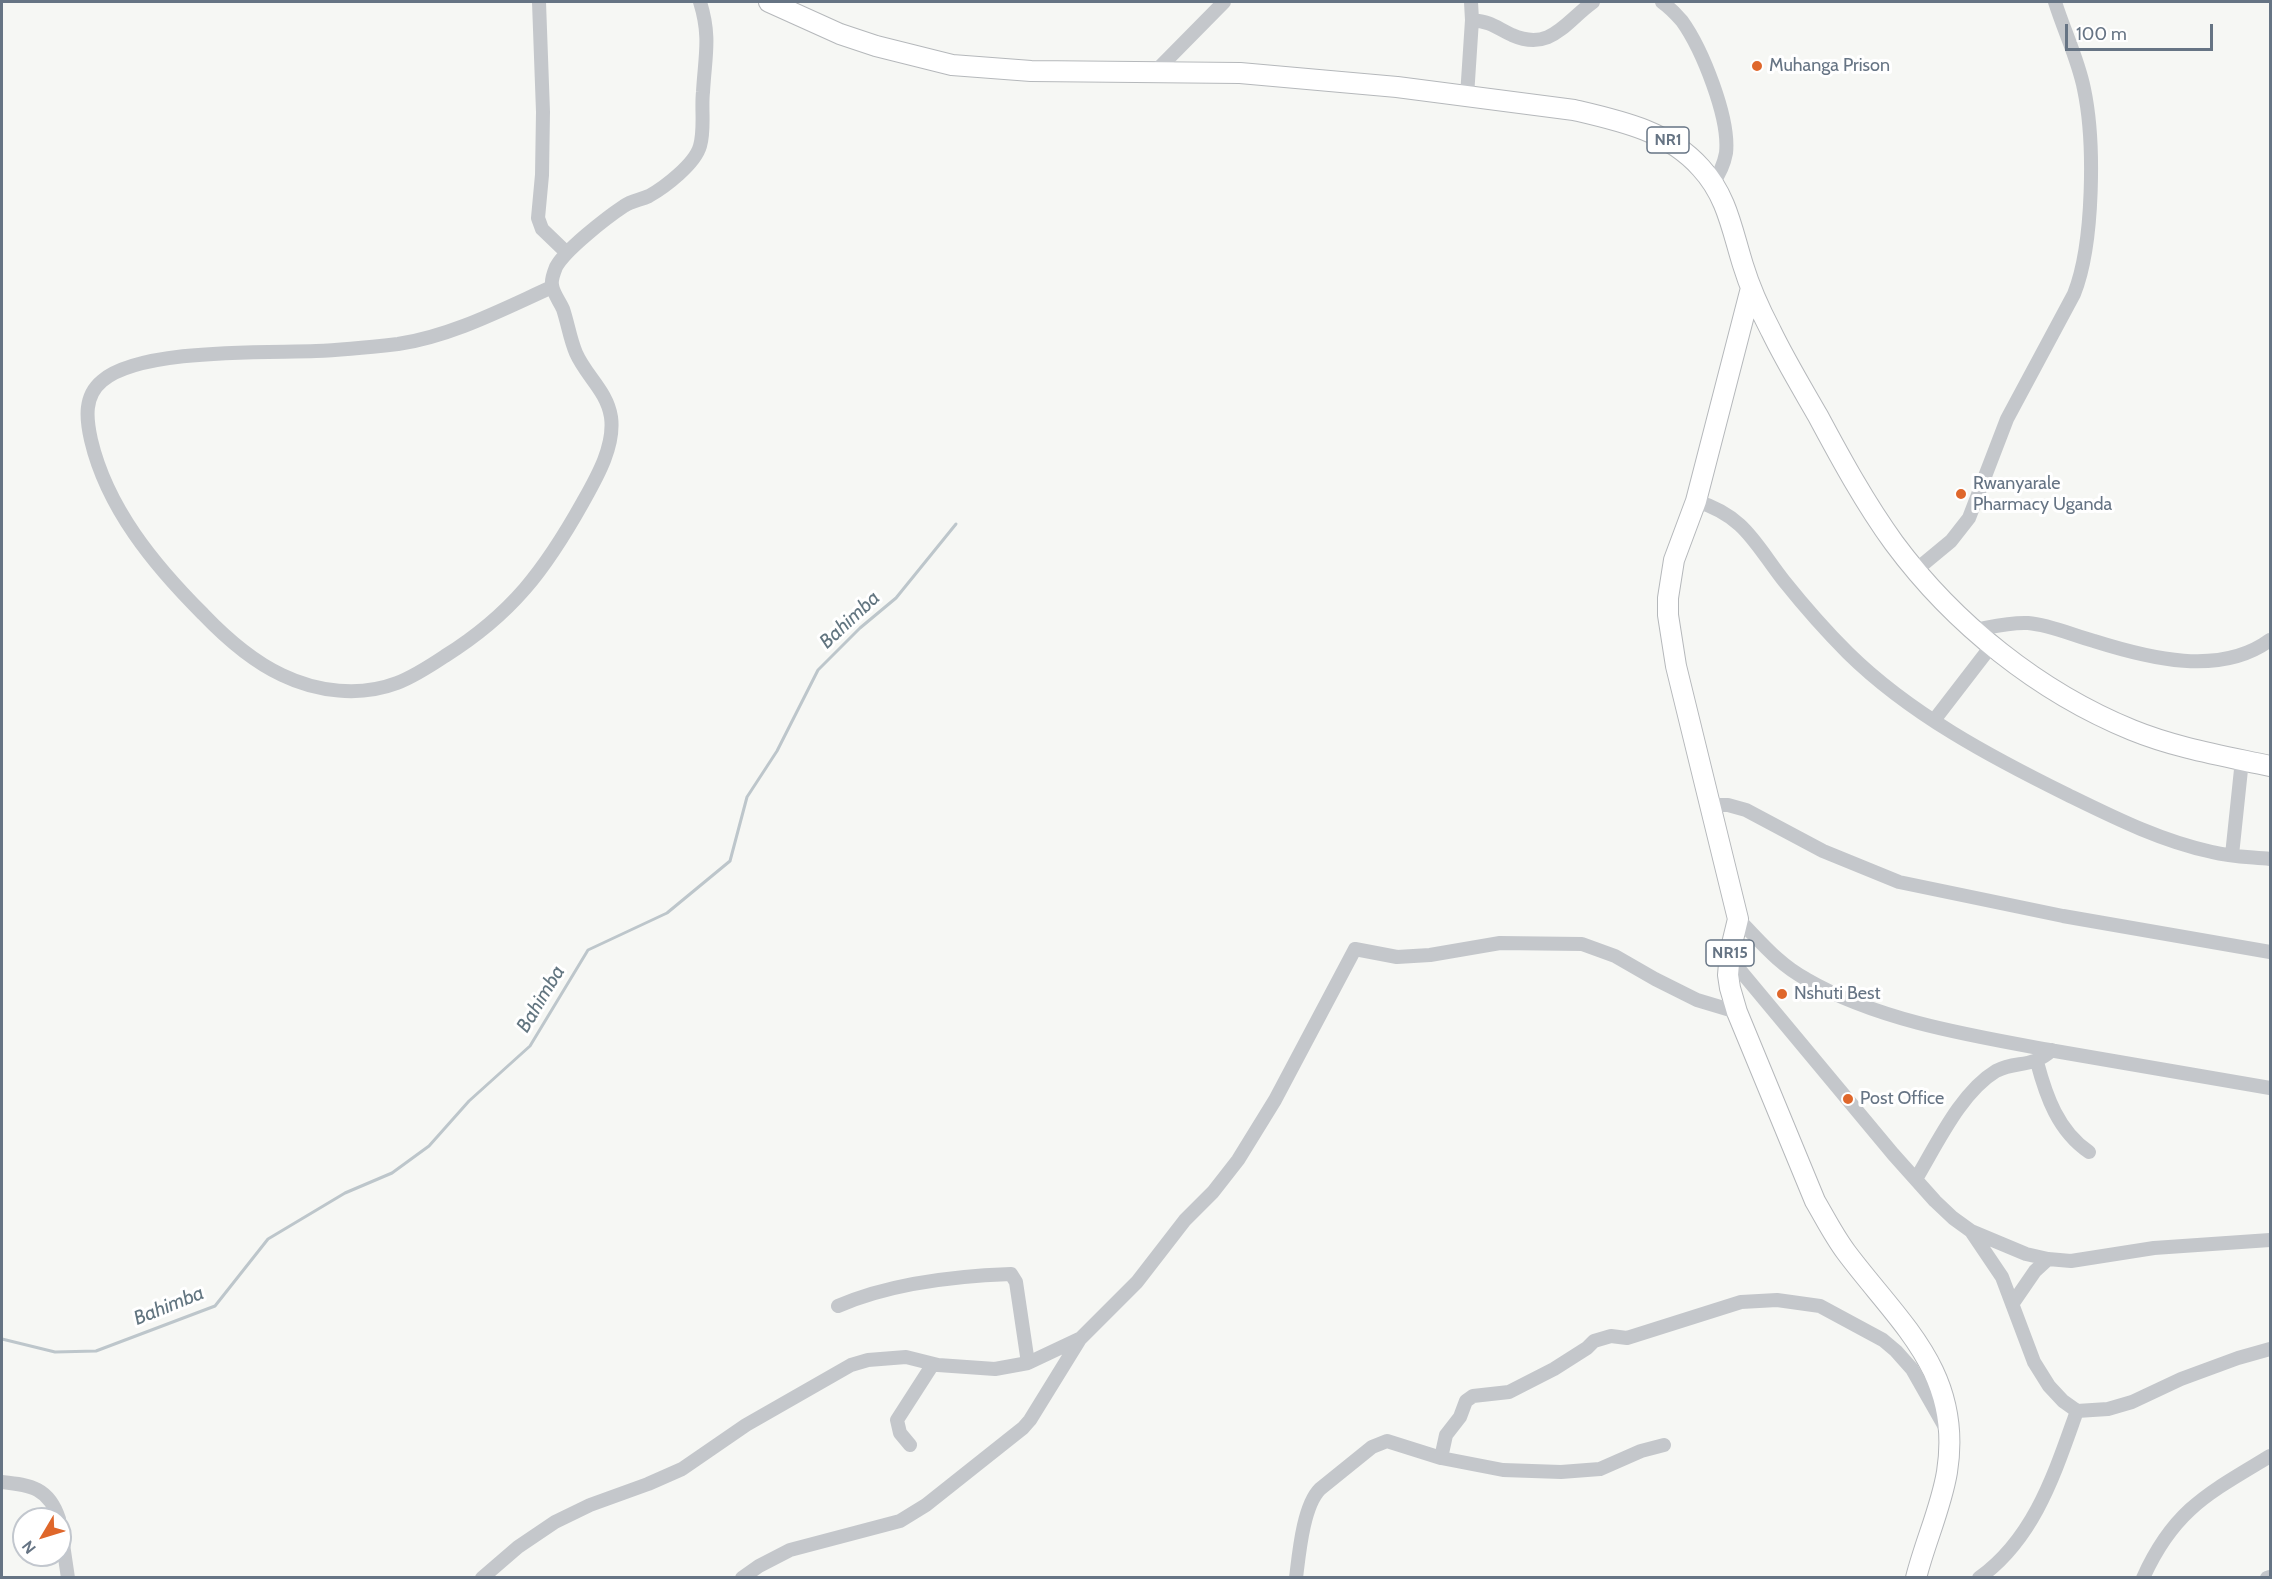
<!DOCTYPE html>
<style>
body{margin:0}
#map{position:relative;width:2272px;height:1579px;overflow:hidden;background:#f6f7f4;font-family:Cabin,sans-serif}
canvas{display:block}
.frame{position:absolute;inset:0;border:3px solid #667484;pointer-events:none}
.north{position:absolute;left:12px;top:1507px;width:60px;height:60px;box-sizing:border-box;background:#fff;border:2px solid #c2c7ce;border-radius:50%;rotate:232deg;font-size:16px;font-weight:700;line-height:24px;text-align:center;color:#667484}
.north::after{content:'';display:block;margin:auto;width:21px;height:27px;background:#df672b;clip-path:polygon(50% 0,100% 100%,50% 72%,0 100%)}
.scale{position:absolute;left:2065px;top:24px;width:148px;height:27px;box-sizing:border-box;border:3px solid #667484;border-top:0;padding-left:8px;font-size:18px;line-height:21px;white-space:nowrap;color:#667484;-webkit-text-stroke:4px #fff;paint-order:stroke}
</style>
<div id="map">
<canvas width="2272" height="1579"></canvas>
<div class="frame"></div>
<div class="north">N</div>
<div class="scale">100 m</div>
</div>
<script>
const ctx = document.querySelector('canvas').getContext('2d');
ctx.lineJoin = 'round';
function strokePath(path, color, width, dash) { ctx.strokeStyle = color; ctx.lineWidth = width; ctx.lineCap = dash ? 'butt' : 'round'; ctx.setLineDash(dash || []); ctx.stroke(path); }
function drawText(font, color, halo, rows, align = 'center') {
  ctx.font = font + ' Cabin,sans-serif'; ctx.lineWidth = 6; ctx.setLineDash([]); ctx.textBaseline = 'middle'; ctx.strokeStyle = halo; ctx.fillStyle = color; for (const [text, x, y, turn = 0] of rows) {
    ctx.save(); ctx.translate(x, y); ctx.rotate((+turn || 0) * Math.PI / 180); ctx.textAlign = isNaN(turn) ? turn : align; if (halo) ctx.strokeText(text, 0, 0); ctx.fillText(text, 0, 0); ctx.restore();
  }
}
strokePath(new Path2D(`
 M2,1339L55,1352L96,1351L215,1306L268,1239L345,1193L392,1173L429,1146L469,1101L530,1046L588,950L667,913L730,861L747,797L777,751L818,670L860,628L896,598L956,524`), '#bdc6cb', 3);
const highway = new Path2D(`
 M769,2L840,34L876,46L952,65L1031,71L1240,73L1397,87L1574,110C1621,121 1668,131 1701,168C1727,196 1732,230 1743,265C1750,288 1760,310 1771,331C1785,360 1802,388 1818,416C1841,459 1865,503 1894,543C1954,624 2039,692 2132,730C2176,748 2224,756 2270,766
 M1751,288L1696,501L1674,560L1668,598V615L1676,666L1738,919L1730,952L1728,975L1730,988L1737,1012L1815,1201C1825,1218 1834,1236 1846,1252C1899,1323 1963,1372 1947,1472C1941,1508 1925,1542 1916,1578`);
strokePath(highway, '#b5b8bb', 22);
strokePath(new Path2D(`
 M539,2L543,112L542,175L538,218L542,229L567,253
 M1662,2C1669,7 1676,14 1682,21C1702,49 1730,118 1726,153C1724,164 1720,173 1713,183
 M1472,20C1492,22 1495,27 1512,35C1551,52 1565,22 1593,2
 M1156,71L1224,2
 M1467,96L1472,20L1471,2
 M552,287C503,309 452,336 398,344C371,347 343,350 316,351C265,353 140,348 102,381C84,396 86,418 91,440C107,508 154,565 203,614C225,637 252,661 282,675C317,692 360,697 397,683C413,677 430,666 445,656C512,614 545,570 583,502C597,477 615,446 611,417C607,391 586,376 576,353C570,339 568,324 563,309C560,302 553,293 552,285C551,279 554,272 556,267C565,250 606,218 624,206C631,201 640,200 649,196C665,187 695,164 700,146C705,129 701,109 703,92C705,56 711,37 700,2
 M1696,501C1745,516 1755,544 1784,581C1804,606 1825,630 1848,653C1910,714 1991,757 2068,795C2115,818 2161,841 2212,852C2231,857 2251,857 2270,859
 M1916,570L1951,541L1969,518L2007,419L2074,294C2094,244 2095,141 2084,89C2078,59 2064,31 2055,2
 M1974,630C1991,627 2010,622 2028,623C2051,625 2072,635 2094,641C2148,658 2220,677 2270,640
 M1935,719L1992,645
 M1710,805H1728L1746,810L1823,851L1899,882L2063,916L2270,952
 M2232,855L2242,760
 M1738,919C1760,941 1778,964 1806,979C1878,1021 1973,1036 2055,1051C2127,1063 2198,1076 2270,1088
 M1729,957L1893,1154L1935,1201L1953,1218L1971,1231L2026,1254L2048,1259L2071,1261L2154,1248L2270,1240
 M2037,1062C2046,1096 2058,1131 2089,1152
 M1916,1179C1937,1144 1961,1092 1996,1071C2017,1060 2031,1069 2052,1050
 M1971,1231L2002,1277L2034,1362L2049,1386L2063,1401L2077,1411L2108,1409L2132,1402L2181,1379L2238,1358L2270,1349
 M2013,1303L2035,1271L2048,1259
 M838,1306C891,1283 953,1276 1011,1274L1016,1282L1028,1363
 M910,1445L900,1433L897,1420L933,1364
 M1441,1458L1503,1470L1561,1472L1600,1469L1641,1451L1664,1445
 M2,1482C31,1485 49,1488 59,1519
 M60,1524L68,1578
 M482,1578L518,1547L555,1522L590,1505L648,1484L682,1469L746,1425L851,1365L868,1360L906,1357L938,1365L995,1369L1028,1363L1081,1338L1137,1282L1185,1220L1213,1192L1238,1160L1275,1100L1355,949L1397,957L1430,955L1500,943L1582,944L1615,956L1655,979L1697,1000L1737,1012
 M742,1578L759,1566L790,1550L900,1521L926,1505L1023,1428L1030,1420L1080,1339
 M1296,1578C1299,1554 1303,1506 1320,1489L1372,1447L1387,1441L1441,1458L1446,1435L1460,1417L1466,1401L1473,1396L1509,1392L1554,1369L1587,1348L1594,1341L1611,1336L1627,1338L1741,1302L1777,1300L1820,1306L1883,1340L1896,1351L1912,1369L1945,1427
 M1979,1578C2035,1538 2055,1472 2077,1411
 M2143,1578C2174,1509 2209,1493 2270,1456
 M2267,1578L2270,1577`), '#c4c7cb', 14);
strokePath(highway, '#fff', 20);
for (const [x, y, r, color] of [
 [1757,66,6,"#df672b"],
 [1961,494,6,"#df672b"],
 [1782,994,6,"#df672b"],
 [1848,1099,6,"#df672b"]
]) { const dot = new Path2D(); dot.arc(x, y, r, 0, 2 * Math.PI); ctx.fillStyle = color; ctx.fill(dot); strokePath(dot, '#fff', 2); }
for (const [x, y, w] of [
 [1668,140,42],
 [1730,953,48]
]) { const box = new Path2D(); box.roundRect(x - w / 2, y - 13, w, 26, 4.5); ctx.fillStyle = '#fff'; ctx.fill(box); strokePath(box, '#667484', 1.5); }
drawText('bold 16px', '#667484', null, [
 ["NR1",1668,140],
 ["NR15",1730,953]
]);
drawText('18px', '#667484', '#fff', [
 ["Muhanga Prison",1769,66],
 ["Rwanyarale",1973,484],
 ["Pharmacy Uganda",1973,505],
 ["Nshuti Best",1794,994],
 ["Post Office",1860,1099]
], 'left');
drawText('italic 20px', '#627580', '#fff', [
 ["Bahimba",850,620,-43],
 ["Bahimba",541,999,-59],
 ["Bahimba",169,1306,-22]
]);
</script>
